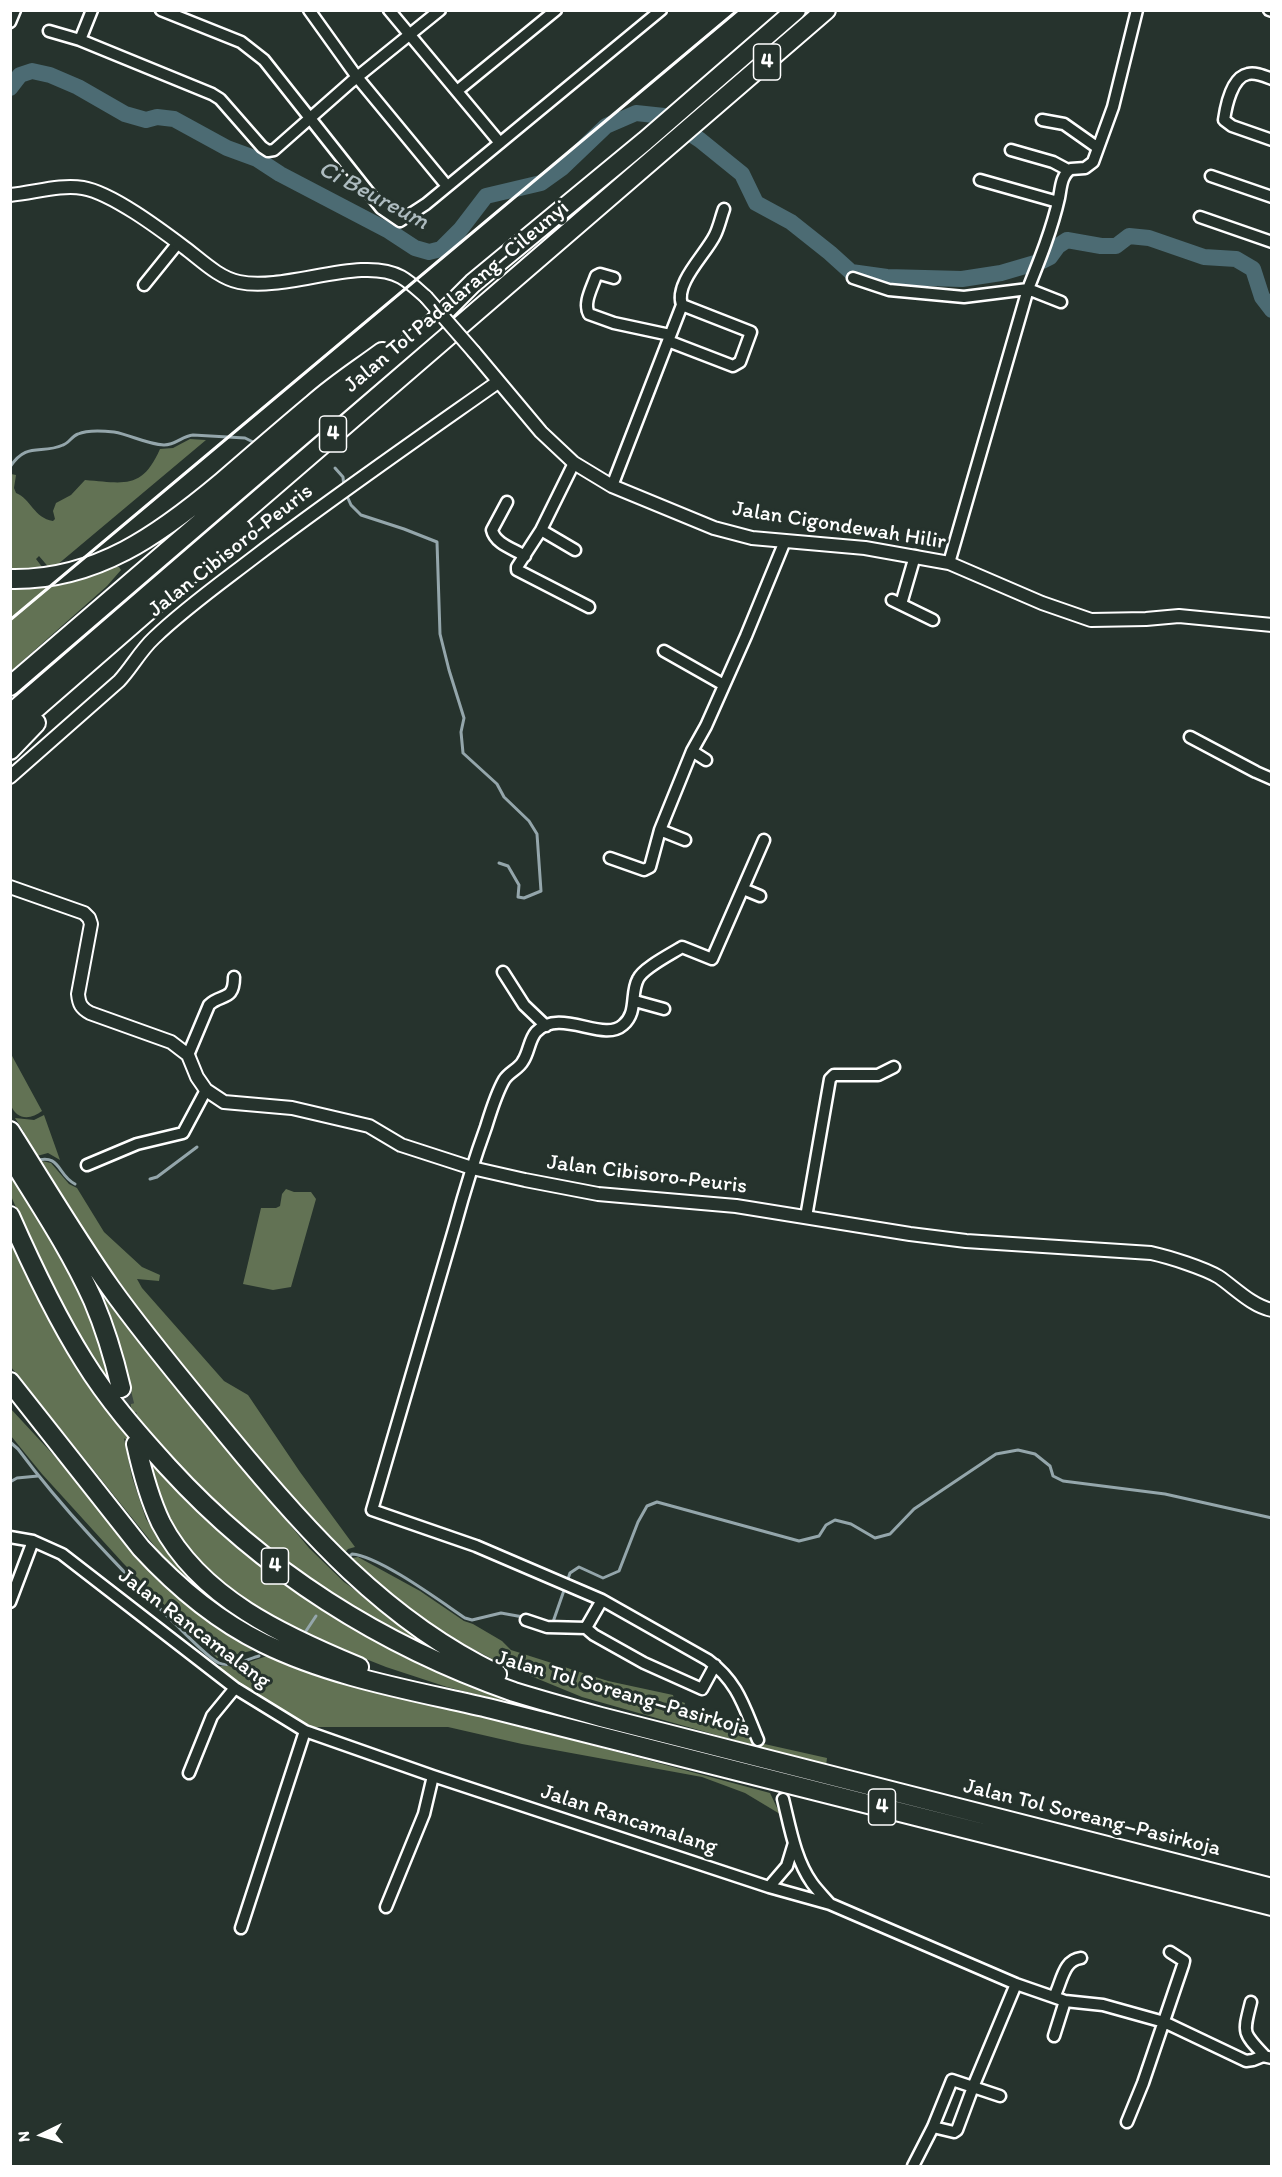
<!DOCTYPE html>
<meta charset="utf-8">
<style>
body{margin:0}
#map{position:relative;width:1282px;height:2177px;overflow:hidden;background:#26332d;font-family:Itim,sans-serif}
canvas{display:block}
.frame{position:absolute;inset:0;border:12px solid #fff;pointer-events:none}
.north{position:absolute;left:12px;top:2105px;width:60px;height:60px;-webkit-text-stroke:4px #26332d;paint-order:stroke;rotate:265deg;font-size:16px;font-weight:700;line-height:24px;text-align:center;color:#fff}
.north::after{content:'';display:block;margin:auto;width:21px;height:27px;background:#fff;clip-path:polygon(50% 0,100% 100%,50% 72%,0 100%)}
</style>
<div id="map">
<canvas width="1282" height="2177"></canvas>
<div class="frame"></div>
<div class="north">N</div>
</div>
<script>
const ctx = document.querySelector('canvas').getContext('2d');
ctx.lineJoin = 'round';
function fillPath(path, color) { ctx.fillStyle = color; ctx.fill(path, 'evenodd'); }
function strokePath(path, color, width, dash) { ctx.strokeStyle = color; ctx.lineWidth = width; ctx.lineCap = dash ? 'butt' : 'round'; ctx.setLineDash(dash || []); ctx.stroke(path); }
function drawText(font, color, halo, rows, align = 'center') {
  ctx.font = font + ' Itim,sans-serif'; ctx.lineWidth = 6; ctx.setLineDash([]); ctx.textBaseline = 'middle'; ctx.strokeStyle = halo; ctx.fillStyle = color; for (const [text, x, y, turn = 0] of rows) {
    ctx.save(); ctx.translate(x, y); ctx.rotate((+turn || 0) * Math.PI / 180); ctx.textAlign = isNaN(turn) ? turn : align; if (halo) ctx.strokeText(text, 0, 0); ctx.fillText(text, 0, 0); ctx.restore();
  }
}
fillPath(new Path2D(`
 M190,439L206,440L51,570L39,556L36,559L46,572H11V474L16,475L14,488L16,493C31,499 34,518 53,521L55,519L53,511L56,503L71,495L85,480C124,483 142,490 160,449L173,448Z
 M114,567H119L121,570L107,586L11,671V589C47,590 81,583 114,567Z
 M11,1054L42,1111C31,1120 16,1120 11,1105Z
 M44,1115L60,1160L48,1153L11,1163V1138L24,1132L15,1118L34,1120Z
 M42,1161L51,1163L69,1184L77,1188L104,1232L142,1267L160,1275L159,1281L137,1279L142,1288L224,1381L248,1395L300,1472L355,1547L348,1549L343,1555L300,1510L165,1345L88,1238Z
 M10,1175H13L64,1253L98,1327L108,1364L107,1377L104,1378L46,1276L11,1196Z
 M286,1189L294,1192H311L316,1199L291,1287L273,1290L243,1284L261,1208H276L280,1206L282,1194Z
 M10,1233L40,1297L188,1498L428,1665L505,1699L503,1701L447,1687L386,1667L318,1640L265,1615L223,1591L175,1540L139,1452L124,1438L132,1477L146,1519L177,1564L220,1601L283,1636L282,1644L217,1608L173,1569L11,1367Z
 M83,1263H86L165,1373L309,1548L344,1582L452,1661L320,1590L250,1537L202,1493L133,1418L125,1373L109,1310Z
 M10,1408L87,1491L139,1559L200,1615L254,1650L227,1657L217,1658L123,1563L42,1474L11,1436Z
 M358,1557L420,1591L464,1621L473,1624L502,1641L511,1650L608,1681L673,1695L674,1699L685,1703L683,1715L725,1726L743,1725L751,1741L827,1758L826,1766L582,1697L504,1665L446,1635L390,1598L348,1562L352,1558Z
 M267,1656L322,1677L479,1715L770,1793L780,1814L745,1793L702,1777L522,1744L448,1727H307L229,1678L218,1666H238Z`), '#627254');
strokePath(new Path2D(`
 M10,467C27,441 41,455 63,445C69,443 72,436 78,434C87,430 105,431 114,432C131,435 146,444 164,445C176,445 182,436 193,435L245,438L255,443
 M335,468L343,477L344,487
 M346,494L351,505L361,515L404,529L437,542L440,634L449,670L464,718L461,732L463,753L497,784L504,797L529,821L537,834L541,891L524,898L518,897L519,885L508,866L499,863
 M35,1161C61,1153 57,1175 75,1184
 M150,1179L157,1177L197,1147
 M10,1442L18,1449C64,1511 117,1565 171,1620C181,1629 208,1658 219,1663C230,1668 248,1659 259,1656
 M10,1482L17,1478L38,1476
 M347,1559L352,1554C379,1556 440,1601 465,1618L472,1620L501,1613L523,1617
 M549,1623L553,1622L570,1573L579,1567L603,1578L619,1571L638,1522L647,1506L657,1502L799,1541L819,1536L826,1525L835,1520L851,1524L875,1538L890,1534L914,1509L996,1454L1018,1450L1035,1454L1050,1466L1053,1476L1063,1481L1165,1494L1272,1518
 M306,1631L316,1616`), '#94a6ab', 3);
strokePath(new Path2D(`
 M10,88L20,75L32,71L50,75L78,87L125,114L146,120L157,117L174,119L227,148L257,159L280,174L389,231L415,248L429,252L441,249L460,230L486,196L541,183L562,168L606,126L636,113L664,116L700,140L742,174L756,203L791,222L830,253L851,272L887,277L962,279L1001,273L1042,261L1050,257L1058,246L1067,240L1101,246H1116L1129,236L1149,238L1204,257L1236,259L1253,269L1262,297L1272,310`), '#4c6b73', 16);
strokePath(new Path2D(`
 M121,1388L131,1428`), '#3c4742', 18, [18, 9]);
const minor = new Path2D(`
 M161,10L241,42L264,60L381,208L400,221L426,204L661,10
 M309,10L357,77L447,186
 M389,10L500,143
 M1269,10L1272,11
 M10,22L15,10
 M49,31L80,40L212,94L220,99L262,147L268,151L274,150L351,82L440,10
 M80,40L92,10
 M1272,79C1264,76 1255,72 1248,74C1232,77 1226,106 1224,120L1232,126L1272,140
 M457,91L556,10
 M1042,120L1064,124L1098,148
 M1011,150L1053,162L1068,170
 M1211,176L1272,197
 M980,180L1058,202
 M1200,217L1272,242
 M614,278L600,274L596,276C592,288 583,303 589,314L614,323L670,335
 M853,278L889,290L964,297L1028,289L1061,302
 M144,285L178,243
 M668,341L733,366L740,362L751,332L682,305
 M574,463L541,530L517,567V570L589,607
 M612,486L682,305C674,283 706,254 715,235C719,227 721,217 724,209
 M507,502L492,530C495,544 514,549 525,556
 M541,530L575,550
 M949,563L1028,289C1040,259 1052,229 1059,198C1061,188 1061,175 1071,169L1085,168L1093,162L1113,107L1137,10
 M892,600L933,620
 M901,604L915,556
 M664,651L724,685
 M1190,737L1256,772L1272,779
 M692,751L706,760
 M660,830L685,840
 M610,858L644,870L650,867L660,830L692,751L706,726L746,636L785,541
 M743,889L760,896
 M503,972L524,1005L546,1026
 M635,1001L664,1009
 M188,1055L209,1005C221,993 234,1002 234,977
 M87,1165L137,1144L183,1133L206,1090
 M806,1217L830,1079L834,1075H878L894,1067
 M10,1537L33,1541L62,1554L235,1688L305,1731L433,1776L769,1887L830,1904L1016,1984L1065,2001L1103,2005L1164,2022L1246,2061L1253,2060L1263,2056L1272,2058
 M602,1600L587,1626V1629L594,1635L644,1663L702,1689L715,1665
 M10,1602L33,1541
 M526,1620L547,1627L587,1628
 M758,1740C744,1707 738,1682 708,1660L602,1600L476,1546L372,1510C399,1416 427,1321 455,1226C464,1193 474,1160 486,1127C491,1111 496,1094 504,1080C509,1072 519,1069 523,1061C529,1052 529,1040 536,1032C560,1007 603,1043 623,1025C638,1012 630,994 638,979C643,968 671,954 682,947L712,959L764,840
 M189,1773L212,1716L235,1688
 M783,1799C790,1827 795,1859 812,1883C817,1890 824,1897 830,1904
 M769,1887L787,1866L794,1843
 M386,1907L424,1814L433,1776
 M241,1928L305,1731
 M1054,1997C1062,1982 1063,1960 1081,1958
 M1251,2002C1243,2034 1242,2032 1265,2056
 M1054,2036L1065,2001
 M1127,2122L1143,2083L1183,1965L1184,1961L1170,1952
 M933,2127L954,2132L957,2130L973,2087L1016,1984
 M913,2166L933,2127L952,2080L1000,2096`);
const tertiary = new Path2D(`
 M10,195C34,193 60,184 83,188C112,193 161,230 185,248C201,260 219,278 239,282C286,292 362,255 401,277C410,282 418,290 426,297
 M474,352L541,432L574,463L612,486L714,528L752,538L865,548L949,563L1042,603L1091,620L1146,619L1179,616L1272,625
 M10,777L119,681C132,667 140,651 154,638C185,608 222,582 257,555C336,495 417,439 498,382
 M10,887L84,913L89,918L91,924L78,994C79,1004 81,1008 90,1013L171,1042L188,1055L197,1077L206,1090L224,1102L292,1108L369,1126L401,1145L472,1168L525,1180L598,1194L736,1206L910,1234L966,1241L1151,1253C1169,1257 1204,1268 1219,1277C1235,1288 1252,1306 1272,1310`);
const motorway = new Path2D(`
 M10,579C96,581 160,534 222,482C252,456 282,430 313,404C334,385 359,369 382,352
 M10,686L434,322L473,283L645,141L796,10
 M10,714L826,10
 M10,731L242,529
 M10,750L36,723
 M10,1131C43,1183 75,1237 110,1287C147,1339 188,1387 228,1436C305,1530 386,1621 497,1674
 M10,1156C39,1203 70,1249 93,1300C105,1328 114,1358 121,1388
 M10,1216C32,1266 55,1315 84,1361C108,1400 138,1434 168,1467C263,1571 382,1646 514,1692C543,1701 572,1709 601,1717L1272,1888
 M10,1382L141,1548C176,1586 216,1620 263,1643C334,1678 416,1691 492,1709L1272,1906
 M136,1444C142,1471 149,1498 161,1523C200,1598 284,1636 359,1667`);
strokePath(minor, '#fff', 15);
strokePath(tertiary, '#fff', 16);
strokePath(motorway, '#fff', 22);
strokePath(minor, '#26332d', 10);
strokePath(tertiary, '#26332d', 12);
strokePath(motorway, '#26332d', 18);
strokePath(new Path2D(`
 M10,620L738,10`), '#fff', 3);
const tertiaryBridge = new Path2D(`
 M426,297L474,352`);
strokePath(tertiaryBridge, '#fff', 16, []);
strokePath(tertiaryBridge, '#26332d', 12);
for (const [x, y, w] of [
 [767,62,27],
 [333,434,27],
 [275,1566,27],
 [882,1807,27]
]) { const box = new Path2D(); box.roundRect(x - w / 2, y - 18, w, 36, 4.5); ctx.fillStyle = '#26332d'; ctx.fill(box); strokePath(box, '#fff', 1.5); }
drawText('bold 21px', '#fff', null, [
 ["4",767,62],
 ["4",333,434],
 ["4",275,1566],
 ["4",882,1807]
]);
drawText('22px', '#fff', '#26332d', [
 ["Jalan Tol Padalarang–Cileunyi",457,297,-40],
 ["Jalan Cigondewah Hilir",839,526,9],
 ["Jalan Cibisoro-Peuris",231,551,-38],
 ["Jalan Cibisoro-Peuris",647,1175,7],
 ["Jalan Rancamalang",194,1629,37],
 ["Jalan Tol Soreang–Pasirkoja",623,1694,16],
 ["Jalan Tol Soreang–Pasirkoja",1092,1818,14],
 ["Jalan Rancamalang",629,1820,18]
]);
drawText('italic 24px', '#aebcc0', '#26332d', [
 ["Ci Beureum",373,196,28]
]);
</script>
